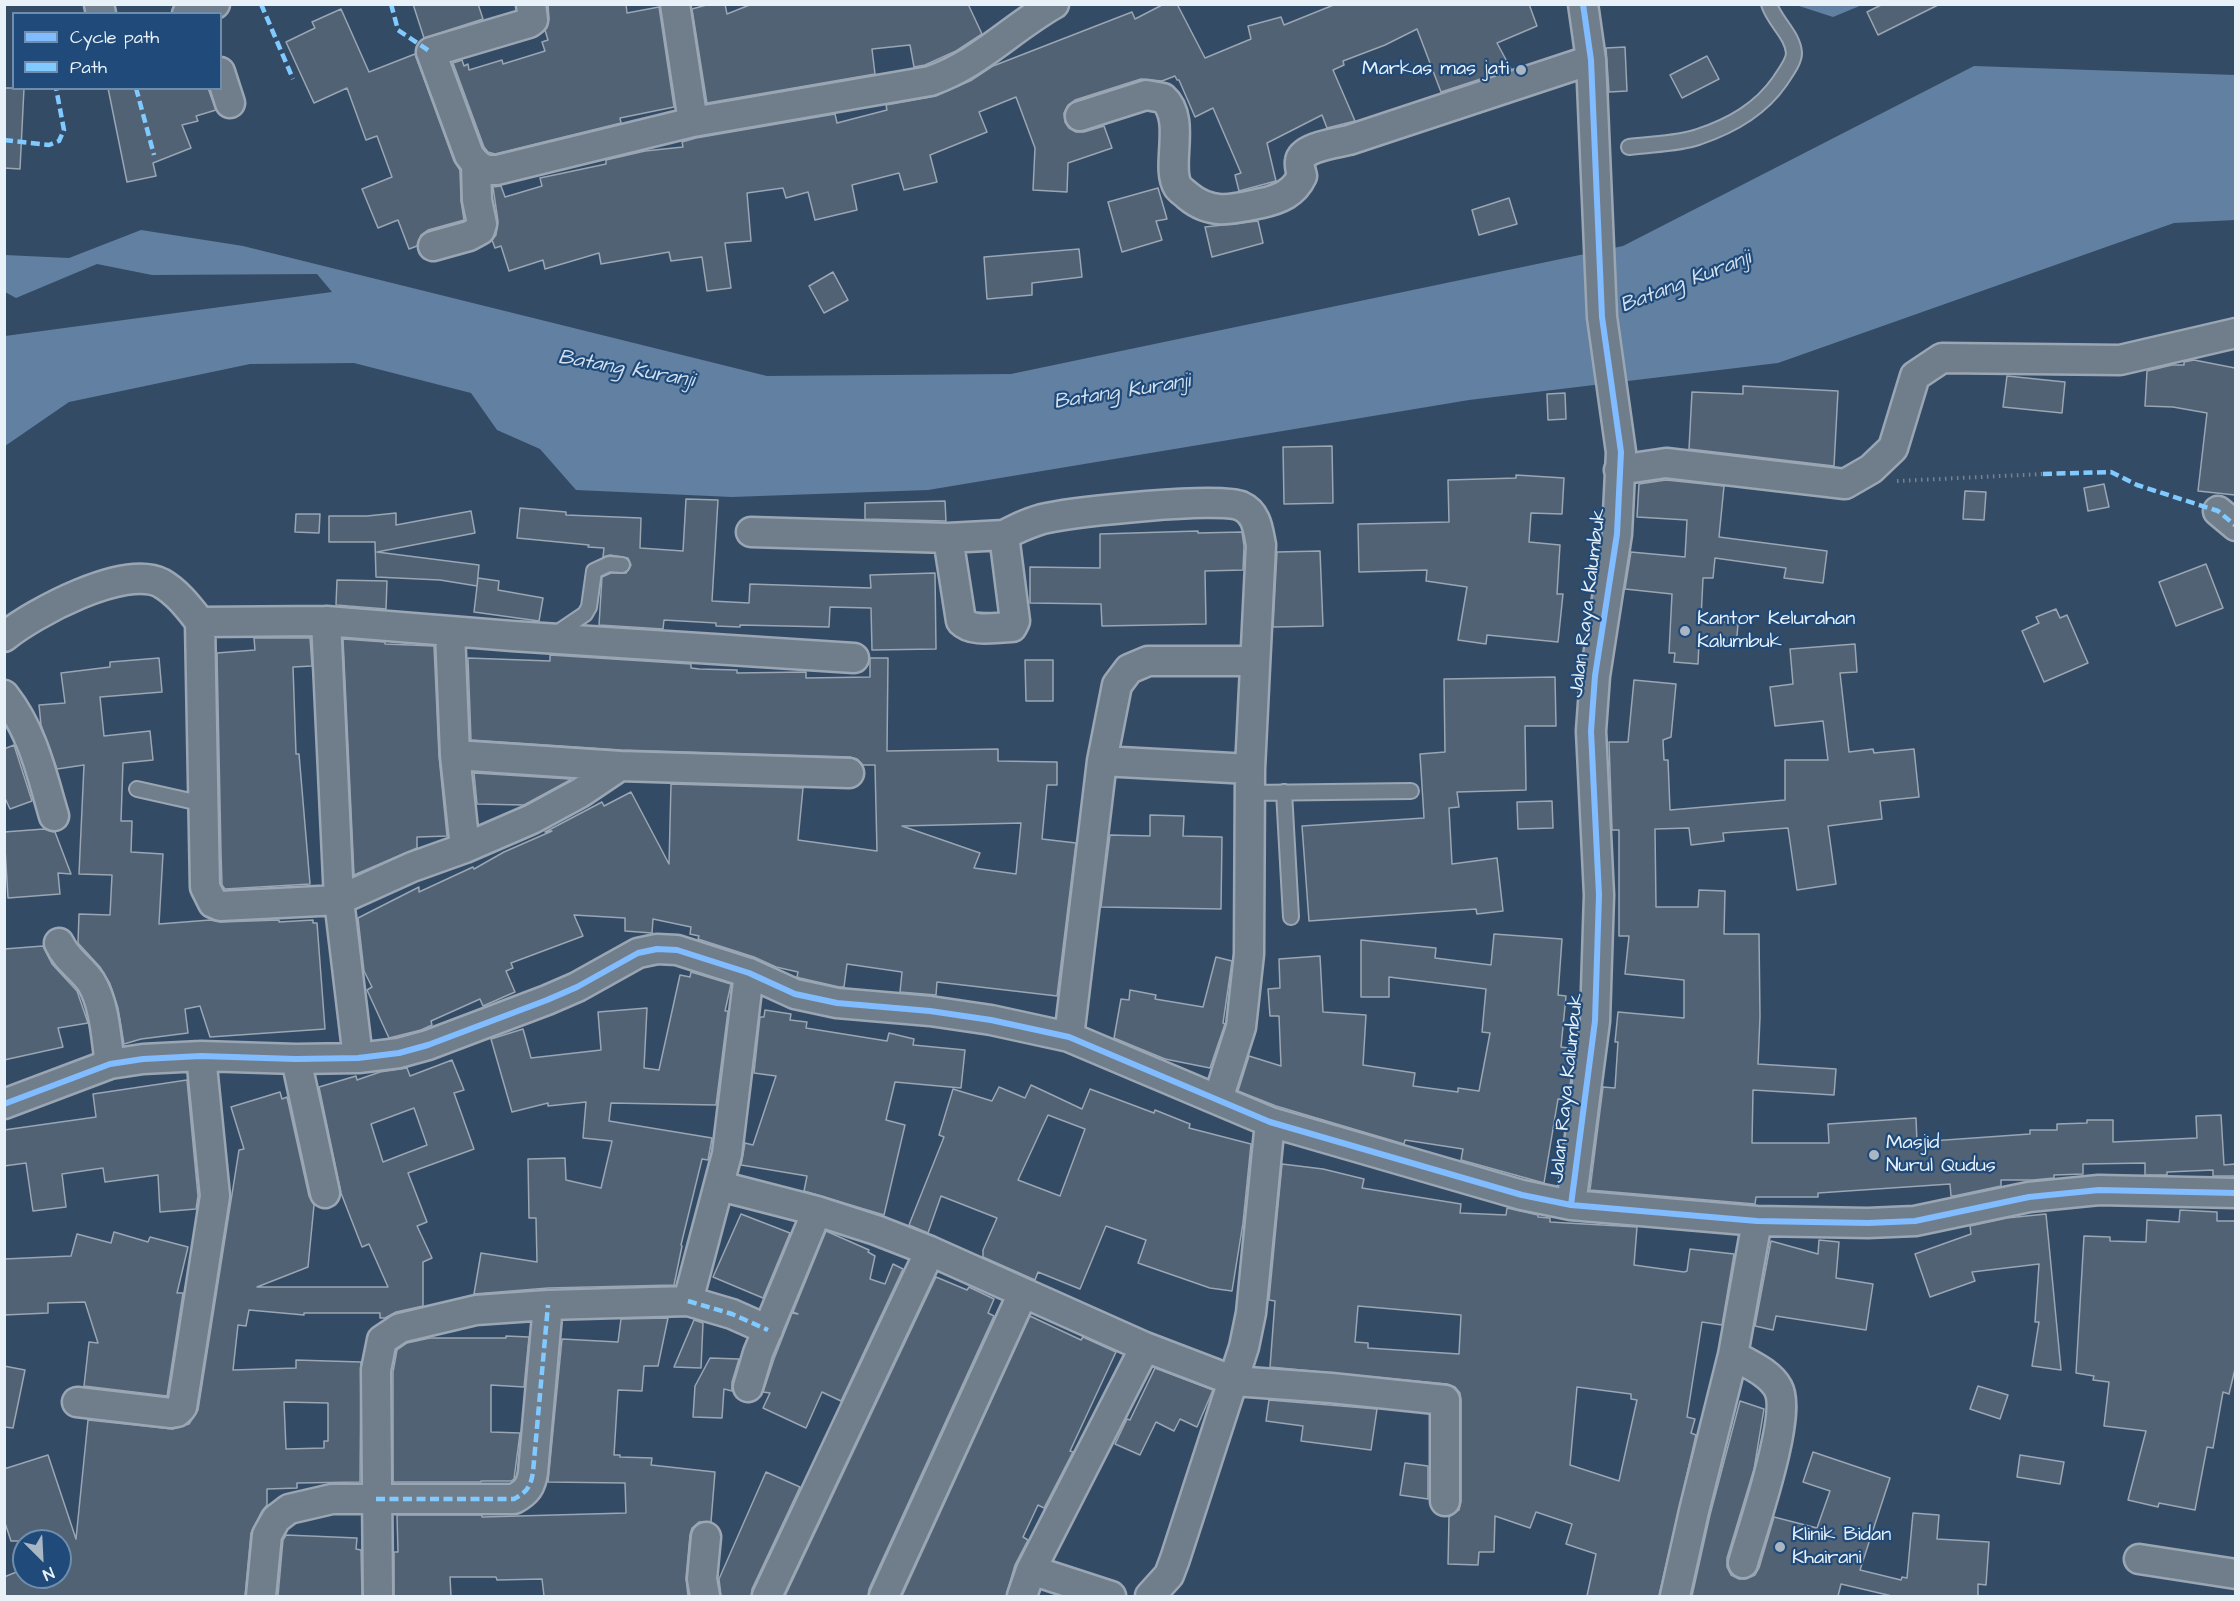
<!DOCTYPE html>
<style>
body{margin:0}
#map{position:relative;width:2240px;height:1601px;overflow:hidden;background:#344b65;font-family:"Architects Daughter",sans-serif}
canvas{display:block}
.frame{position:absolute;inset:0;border:6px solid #e8f1f8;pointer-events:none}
.legend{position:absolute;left:12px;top:12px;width:210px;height:78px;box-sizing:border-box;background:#1f4a7a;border:2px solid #6f8dac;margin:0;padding:8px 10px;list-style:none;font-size:18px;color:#e8f1f8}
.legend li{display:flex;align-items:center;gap:12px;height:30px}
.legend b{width:30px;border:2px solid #6f8dac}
.north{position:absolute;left:12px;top:1529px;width:60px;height:60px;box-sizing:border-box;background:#1f4a7a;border:2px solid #6f8dac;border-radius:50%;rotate:156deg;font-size:16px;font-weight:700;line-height:24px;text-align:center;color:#e8f1f8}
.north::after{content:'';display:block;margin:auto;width:21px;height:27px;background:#a9b7c5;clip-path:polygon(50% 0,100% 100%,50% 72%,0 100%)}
</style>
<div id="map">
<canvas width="2240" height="1601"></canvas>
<div class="frame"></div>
<ul class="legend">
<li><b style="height:8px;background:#80bcff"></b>Cycle path</li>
<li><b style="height:8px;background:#80caff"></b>Path</li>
</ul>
<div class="north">N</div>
</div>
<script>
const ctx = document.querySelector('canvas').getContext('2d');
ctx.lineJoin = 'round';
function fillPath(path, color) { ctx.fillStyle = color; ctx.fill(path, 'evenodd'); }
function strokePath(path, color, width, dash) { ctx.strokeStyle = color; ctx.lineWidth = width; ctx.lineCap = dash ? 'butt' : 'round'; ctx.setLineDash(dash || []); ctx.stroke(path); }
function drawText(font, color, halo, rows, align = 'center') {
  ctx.font = font + ' "Architects Daughter",sans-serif'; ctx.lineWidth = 4.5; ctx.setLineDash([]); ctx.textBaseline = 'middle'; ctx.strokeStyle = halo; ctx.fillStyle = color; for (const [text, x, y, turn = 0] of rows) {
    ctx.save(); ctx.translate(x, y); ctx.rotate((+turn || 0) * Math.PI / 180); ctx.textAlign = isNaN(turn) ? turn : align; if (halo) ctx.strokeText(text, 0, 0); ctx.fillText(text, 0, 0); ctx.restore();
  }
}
fillPath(new Path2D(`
 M1796,5H1862L1833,17Z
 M1974,66L2235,75V220L2174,223L1778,363L1469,400L928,490L732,497L576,490L540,449L497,430L471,393L354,363L250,364L69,402L5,446V336L332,292L317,274L152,275L97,264L16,298L5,292V255L69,258L141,230L243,246L767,376L1011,374L1623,246Z`), '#6280a1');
const building = new Path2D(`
 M413,4H478L483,19L424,38Z
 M548,4H626L627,13L659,7L674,107L620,118L621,123L495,154L488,152L484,147L453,63L462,60L464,66L468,64L469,70L502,60L503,64L545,51L542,42L548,40L545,30L549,19Z
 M710,4H725L727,14L752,4H968L982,34L956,51L925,65L914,67L910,45L872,49L875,74L707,103L692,9Z
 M1164,4H1177L1205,58L1251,39L1248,26L1281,17L1284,25L1336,4H1529L1537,26L1497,43L1511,69L1441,92L1417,29L1385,45L1343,61L1344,65L1333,70L1355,121L1327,128L1322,115L1267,143L1276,181L1239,191L1235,175L1241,173L1213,108L1195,117L1179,80H1177L1175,76L1162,81L1141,79L1075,100L1068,105L1064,113L1065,122L1069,128L1076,132H1084L1104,126L1112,148L1068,163L1067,192L1033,190L1035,148L1016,97L979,112L987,132L930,155L937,182L904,190L899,173L852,185L857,210L815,220L808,192L786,198L783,188L747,193L751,241L725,243L731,288L707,291L702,257L671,261L669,252L601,264L599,253L545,269L543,260L509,271L501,246L495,248L492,240L496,235L498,221L493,187L501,186L505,197L542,186L540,178L606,164V160L645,151L683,147L682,142L696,138L835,114L837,123L887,110L886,105L936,96L972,80L993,66L1132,12L1135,19Z
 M1883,4H1940L1878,35L1867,12Z
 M341,9L369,72L415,54L454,161L460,170L461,201L464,220L428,230L421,235L417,246L409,249L398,220L378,228L362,189L392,177L377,136L366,140L347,88L314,103L286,42L315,28L312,22Z
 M1625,47L1627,91L1609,92L1606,48Z
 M1707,56L1719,79L1682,98L1670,75Z
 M4,88H24L20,169L4,168Z
 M108,88H208L216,110L196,116L198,121L182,125L191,148L153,163L156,176L127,182Z
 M1158,188L1167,219L1156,221L1162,240L1122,252L1108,202Z
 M1509,198L1517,224L1479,235L1472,210Z
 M1258,221L1263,243L1212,257L1205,227Z
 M1079,249L1082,277L1032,283V295L987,299L984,257Z
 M833,272L848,300L824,313L809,286Z
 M2194,360L2235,368V495L2198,491L2207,413L2173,407L2145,406L2147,371L2172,365H2184V362Z
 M2007,376L2065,382L2062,413L2003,407Z
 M1743,386L1838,391L1834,466L1689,449L1692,392L1743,394Z
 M1565,393L1566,419L1548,420L1547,394Z
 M1332,446L1333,503L1284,504L1283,447Z
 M1516,475L1564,478L1562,514L1531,513L1529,542L1560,545L1557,594H1563L1558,642L1487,635L1486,644L1458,640L1467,587L1426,581L1427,570L1359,572L1358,524L1449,522L1448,480L1516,478Z
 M1666,480L1724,486L1719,537L1827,551L1823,583L1784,578L1786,568L1715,558L1713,578H1703L1701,619L1738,624L1736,647L1699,643L1698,664L1674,662L1675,653H1669L1672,594L1625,589L1631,552L1685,557L1687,520L1637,517L1639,484Z
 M2104,484L2109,507L2088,511L2084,488Z
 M1965,491L1986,492L1984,520L1963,519Z
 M686,499L718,500L712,601L749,603L750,584L871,588L870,575L935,573L936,649L872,650L871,608L830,607L829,627L740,625V627L716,626V623L664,620L663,629L599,625L602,577L611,573H626L631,565L628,558L610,555L603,557L604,548L588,547L589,545L517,538L520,508L566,512V515L641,518L640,548L683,551Z
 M945,501L946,521L865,519V503Z
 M471,511L475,533L377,552L479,565L477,586L440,580L376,577L375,542H329V516H367L396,513V525Z
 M296,514H320L319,533L295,532Z
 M1198,531V533L1242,532L1244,546L1243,570L1205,571L1206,624L1102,626L1101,604L1030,603V567L1100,568V534Z
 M1320,551L1323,626L1273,627L1277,552Z
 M2206,564L2223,608L2176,626L2159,582Z
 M478,578L499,581L498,590L543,598L539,621L474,612Z
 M337,580L387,581L386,609L336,605Z
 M2056,609L2060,618L2067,615L2088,663L2044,682L2022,631L2039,623L2036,617Z
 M254,638H310L312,666L293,667L296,754H299L310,884L225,889L222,885L221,853L217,653L255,650Z
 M343,639L385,642V644L434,646L439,756L447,836L417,837V848L354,875Z
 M1855,644L1857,672L1840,673L1849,752L1873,749L1874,753L1914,749L1919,797L1880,801L1882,819L1828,826L1836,884L1797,890L1788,828L1723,833L1724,841L1691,845L1689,828L1655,829L1656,907H1698L1699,890L1725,891L1724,934H1759L1760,1017L1758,1064L1836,1069L1834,1095L1753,1090L1752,1143H1829L1828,1124L1916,1118L1917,1142L2030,1134V1130H2057V1124L2087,1123V1120H2113V1142L2197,1138L2196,1116L2221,1115L2224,1165L2235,1164V1176H2213V1170L2167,1172V1175H2145V1163L2083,1164V1174L2054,1175V1178L2033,1180H2001V1186L1954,1196H1951L1950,1184L1818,1193V1197H1756L1755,1204L1590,1190L1603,1087L1615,1088L1618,1042H1615L1618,1012L1684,1018V980L1625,974L1629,936H1619V830H1612L1609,742H1628L1634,680L1676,684L1671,737L1663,740L1664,760H1668L1670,810L1785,800V760H1828L1823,721L1775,726L1770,687L1793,684L1790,649Z
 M550,655L691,664V668L699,669L737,670V673L806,672V678L870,677V658H888L887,751L998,749V761L1057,762V785H1047L1042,839L1076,843L1057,996L937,982L936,995L900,992L902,972L847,964L844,987H839L800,978L797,977L798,972L776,967L754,957L698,939L699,936L690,934L691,927L653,919L652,933L625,931V918L574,915L583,936L511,963L513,968L506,971L515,992L483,1006L480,999L431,1021L432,1025L421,1030L389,1038L367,990L372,987L364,971L358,918L419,887V892L473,867L474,869L504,852L552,831L545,832L602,802L604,806L631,792L669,864L671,784L803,788L798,840L877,851L875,765H863L857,759L850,757L621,750L471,740L468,658L550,661ZM1021,823L1016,874L974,868L980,853L902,826Z
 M159,658L162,692L100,697L104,736L150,731L153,760L123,763L121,821H132L131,852L163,854L159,924L210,920L221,922L279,920V922L313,920V923H317L325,1029L210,1037L200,1006L185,1009L188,1033L141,1039L124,1044L118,1008L110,984L100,967L78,943L79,914L110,915L112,875L79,874L84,765L57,769L41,725L39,705L65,703L61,673L110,667V662Z
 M1025,660H1053V701H1026Z
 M1555,677L1556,726H1525L1526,790L1457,792L1459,807L1449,808L1452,864L1497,858L1503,911L1477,914L1476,909L1309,921L1302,826L1424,818L1420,754L1445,752L1444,679Z
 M14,745L32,801L10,809L4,796V749Z
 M474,773L570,779V780L524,805L477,804Z
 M1552,801L1553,828L1518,829L1517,802Z
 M1150,815L1184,816L1183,836L1222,837L1221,909L1101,907L1110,835L1150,836Z
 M44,829L55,832L71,874L58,873L60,894L8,898L4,832Z
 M1494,934L1562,939L1558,995L1566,996L1561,1047L1575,1049L1568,1100L1558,1099L1544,1183L1461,1160L1463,1149L1405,1140L1404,1144L1276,1106L1238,1091L1249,1056L1281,1066L1279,1016H1270L1268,989L1280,988L1279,959L1320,956L1323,1012L1366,1015L1363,1065L1415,1073L1413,1086L1458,1092V1088L1479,1091L1490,1033L1482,1032L1486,989L1389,977V997H1361V940L1436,948L1435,958L1491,965Z
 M43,946L52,964L77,991L88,1023L58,1028L63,1047L4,1060V949Z
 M1216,957L1232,961L1223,1023L1225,1024L1210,1068L1165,1059L1114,1038L1121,999L1129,1000L1130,990L1156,995L1155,999L1203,1007Z
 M691,972L731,984L725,1011H728L716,1105L611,1103L609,1121L712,1138L708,1160L702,1159L681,1245L682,1246L674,1285L548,1288L474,1294L481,1253L537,1262L536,1218H529L528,1159L565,1158L566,1180L601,1188L612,1141L583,1138L586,1102L548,1106V1103L512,1112L491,1039L523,1029L531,1058L601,1050L598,1012L647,1008L644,1068L659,1070L680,975L690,977Z
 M765,1010L791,1014L790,1020L807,1022L806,1028L887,1041L889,1033L914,1039L913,1045L965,1050L961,1088L895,1082L886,1120L905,1125L884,1215L804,1191L807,1176L741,1165L745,1143L753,1145L776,1076L754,1073L760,1017H764Z
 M452,1060L464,1090L454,1093L474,1149L408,1173L427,1222L417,1226L432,1258L423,1262V1306L396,1312L385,1318H380V1313H304V1315L249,1310L246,1326L238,1325L233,1370L296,1368V1360L361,1362L360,1482L297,1483V1488L267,1489V1505L262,1511L251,1533L245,1596H4V1577L24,1569V1577H60V1541H11L4,1520V1469L48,1455L76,1539L88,1420L173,1429L189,1424L198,1410L239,1150L244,1149L231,1107L280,1092L282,1099L287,1097L309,1196L314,1205L308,1267L257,1287H388L369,1244L362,1247L341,1193L319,1087L356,1076L357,1080L380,1072L407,1068L410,1076ZM414,1108L427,1145L383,1162L371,1124ZM284,1402L328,1403V1441H324V1448L286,1449Z
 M187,1080L198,1196L196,1209L160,1212L158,1175L105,1182L103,1168L62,1174L66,1207L33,1211L26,1163L4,1166V1130L96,1117L93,1094Z
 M1031,1085L1082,1109L1090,1089L1154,1113L1155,1110L1190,1124L1189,1128L1251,1144L1243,1223L1232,1291L1210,1288L1138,1263L1146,1240L1106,1226L1080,1289L1038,1272L1035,1280L983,1257V1250L997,1218L941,1196L928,1233L909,1225L944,1137L939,1135L953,1089L992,1101L999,1087L1025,1098ZM1048,1115L1085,1129L1060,1196L1018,1180Z
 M1282,1164L1323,1169L1364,1179L1362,1188L1461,1204L1460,1213L1506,1215L1507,1208L1538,1215V1217L1550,1218V1222L1637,1227L1634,1265L1684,1272L1687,1271L1690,1249L1734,1254L1722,1325L1702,1322L1687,1417L1695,1419L1691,1433L1696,1435L1659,1596H1587L1596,1554L1566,1544L1572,1524L1536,1512L1530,1528L1495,1516L1494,1552H1479L1478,1565L1448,1564L1449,1517L1459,1510L1461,1501V1400L1460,1393L1455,1387L1447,1384L1270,1367L1275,1301L1269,1300ZM1358,1306L1461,1315L1459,1354L1368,1348V1343L1355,1342ZM1577,1387L1631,1394V1399L1637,1400L1619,1481L1570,1465Z
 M2180,1210L2217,1212V1221H2235V1369L2229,1394L2223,1392L2213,1448L2207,1447L2195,1510L2159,1503L2158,1507L2128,1500L2146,1431L2104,1426L2109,1382L2093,1380L2094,1376L2076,1373L2084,1236L2110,1237V1241L2146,1242L2147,1220L2179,1222Z
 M741,1214L790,1233L763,1298L713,1277Z
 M2046,1214L2050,1255L2061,1370L2032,1366L2039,1322H2035L2039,1264L1972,1272L1975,1281L1930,1297L1915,1254L1971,1234L1970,1226L2007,1218Z
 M826,1231L869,1250L868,1252L875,1256L870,1279L885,1284L893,1264L903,1269L841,1401L822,1392L806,1428L763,1408L770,1393L763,1392L774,1359L792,1313L798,1314L793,1312Z
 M114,1232L148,1242L150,1237L188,1247L177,1293H183L167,1396L84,1386L89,1342L98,1343L85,1302L48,1303V1313L4,1315V1259L71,1256L77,1234L111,1243Z
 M1819,1240L1839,1242L1836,1278L1873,1284L1866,1330L1776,1316L1773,1330L1755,1326L1771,1241L1818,1254Z
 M936,1277L967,1290L969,1287L994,1299L988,1313L994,1316L869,1589L868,1596H785Z
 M1030,1316L1081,1340L1083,1337L1116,1352L1070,1451L1073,1452L1044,1508L1038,1505L1023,1537L1028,1540L1015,1565L1006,1596H902Z
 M668,1318L658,1366H644L642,1391L618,1390L614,1455H620V1457L652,1458L651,1465L715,1472L711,1522H699L692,1528L690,1535L686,1578L688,1596H544L542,1579L497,1580L496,1577H450L451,1596H394V1552H398L397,1515H482V1517L626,1513L625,1483L548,1482L562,1339L618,1342L621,1319Z
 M694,1320L703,1323L701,1368L674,1367Z
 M506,1336L529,1337L524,1387L491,1385V1432L520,1433L514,1479L511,1481H481V1482H393V1372L397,1350L407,1343L430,1338H506Z
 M710,1358L739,1359L732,1382V1391L724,1389L722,1418L693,1417L695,1386Z
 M4,1366L25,1370L13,1428L4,1427Z
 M1155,1368L1213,1390L1197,1427L1180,1419L1174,1431L1156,1422L1140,1455L1115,1444L1127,1419L1130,1420Z
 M1978,1386L2008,1395L2000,1419L1970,1409Z
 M1269,1400L1377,1409L1371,1450L1301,1441L1303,1426L1266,1421Z
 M1740,1401L1764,1409L1754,1469L1727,1558V1567L1731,1575L1739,1579H1746L1755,1575L1759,1568L1774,1517L1817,1528L1830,1491L1803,1482L1813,1452L1890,1478L1860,1570L1901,1580L1902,1577L1907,1578L1913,1513L1939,1515L1937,1539L1989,1542L1986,1585L1978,1584V1596H1892L1841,1584L1838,1596H1692L1710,1515Z
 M2020,1455L2064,1462L2060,1484L2017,1477Z
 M1405,1463L1428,1466V1499L1400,1495Z
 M766,1472L800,1487L752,1589L751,1596H721L719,1579Z
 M286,1535L357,1538L356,1549L361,1550L362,1596H278L283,1540Z`);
fillPath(building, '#516275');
strokePath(building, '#9aa6b3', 1.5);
const lane = new Path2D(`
 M1629,147C1650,144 1679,144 1698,137C1731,126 1760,110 1780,81C1785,73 1794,62 1794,53C1793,35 1774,21 1769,4
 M554,635L585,614L589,607L594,571L609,564L622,565
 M137,789L204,804
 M1284,792L1291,917
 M1250,793L1411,791`);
const street = new Path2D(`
 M99,4L101,14
 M531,4L533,20L529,23L431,52L469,155C477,166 483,171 497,170L693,122
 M675,4L693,122L930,81C979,64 1010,29 1054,4
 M1583,4L1591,60L1602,317L1621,452L1617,534L1595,676L1591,731L1599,895L1595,1021L1571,1205L1757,1221L1868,1223L1915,1221L2029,1197L2099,1190L2236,1193
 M187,14L215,4
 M220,72L230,103
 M1080,116L1146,95L1163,98C1187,119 1165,167 1178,187C1180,190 1185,193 1188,196C1212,216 1234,209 1262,203C1280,199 1294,193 1302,176C1301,172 1299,165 1300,161C1302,147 1337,143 1349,140L1591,60
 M433,246L469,236L480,230L482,224L477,200L476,165
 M1619,470L1666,463L1845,484L1871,469L1893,448L1915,376L1942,358L2120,360L2236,333
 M2218,511L2236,526
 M751,532L948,538L961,621C973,633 996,627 1012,627L1015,621L1004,535C1018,528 1032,521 1047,518C1076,512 1220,496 1241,506C1257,513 1258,530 1261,545L1250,769L1249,954L1241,1027L1218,1099
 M948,538L1004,535
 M326,621L339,900L358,1058
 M200,622L326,621L512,636L854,658
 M450,631L455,755L465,848
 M4,637C33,613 125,564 161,583C177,592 189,608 200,622L205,887L213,903L220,906L339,900L412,867L465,848L532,819L580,793L620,766
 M4,695C33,732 41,772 54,816
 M455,755L620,766L849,773
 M1102,761L1117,685L1129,669L1148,661H1255
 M59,943C67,961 81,967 91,982C105,1005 106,1038 110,1064
 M1069,1037L1102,761L1250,769
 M296,1059L325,1193
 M4,1104L110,1064L143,1059L201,1056L296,1059L358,1058L399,1053L428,1045L547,1000L577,987L638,953L657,949L677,950L749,973L795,994L837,1003L930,1011L991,1020L1069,1037L1270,1122L1522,1195L1571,1205
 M720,1186L817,1211L876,1230L930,1251L1145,1347L1234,1381L1331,1388L1445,1400V1501
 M688,1301L732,1314L768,1330
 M1733,1355C1748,1364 1769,1372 1778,1388C1793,1415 1752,1530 1743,1563
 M748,1387L758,1353L817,1211
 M77,1402L171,1413L177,1412L182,1407L215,1196L201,1056
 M2139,1559L2236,1574
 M1031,1570L1145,1347
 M261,1596L267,1535L276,1519L289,1509L332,1499H514C527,1492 531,1486 533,1472L548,1305
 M378,1596L376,1370L382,1340L400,1328L476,1310L548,1305L688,1301L727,1154L749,973
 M705,1596L702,1579L706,1537
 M767,1596L930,1251
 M884,1596L1023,1293
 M1022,1596L1031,1570L1111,1596
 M1150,1596L1169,1575L1175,1559L1244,1347L1251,1313L1270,1122
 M1675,1596L1694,1511L1733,1355L1757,1221`);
strokePath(lane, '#9aa6b3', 18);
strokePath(street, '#9aa6b3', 33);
strokePath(new Path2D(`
 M1897,481L2043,474`), '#778390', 4, [1.5, 4.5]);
strokePath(lane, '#707e8c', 14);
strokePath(street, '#707e8c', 28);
strokePath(new Path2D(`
 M261,4L293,79
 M391,4L398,30L431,52
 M136,88L154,155
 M4,140L49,145L59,141L64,130L56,88
 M2043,474L2111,472L2137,485L2218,511L2236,526
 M688,1301L732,1314L768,1330
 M376,1499H514C527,1492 531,1486 533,1472L548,1305`), '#80caff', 4.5, [9, 4.5]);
strokePath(new Path2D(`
 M1583,4L1591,60L1602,317L1621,452L1617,534L1595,676L1591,731L1599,895L1595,1021L1571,1205L1757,1221L1868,1223L1915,1221L2029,1197L2099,1190L2236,1193
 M4,1104L110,1064L143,1059L201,1056L296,1059L358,1058L399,1053L428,1045L547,1000L577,987L638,953L657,949L677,950L749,973L795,994L837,1003L930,1011L991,1020L1069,1037L1270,1122L1522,1195L1571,1205`), '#80bcff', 6);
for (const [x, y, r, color] of [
 [1521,70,6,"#a9b7c5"],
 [1685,631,6,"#a9b7c5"],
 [1874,1155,6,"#a9b7c5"],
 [1780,1547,6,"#a9b7c5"]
]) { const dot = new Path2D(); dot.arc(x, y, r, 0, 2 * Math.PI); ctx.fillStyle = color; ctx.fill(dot); strokePath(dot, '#1f4a7a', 2); }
drawText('20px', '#e8f1f8', '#1f4a7a', [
 ["Markas mas jati",1509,70,"right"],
 ["Kantor Kelurahan",1697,620],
 ["Kalumbuk",1697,643],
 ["Masjid",1886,1144],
 ["Nurul Qudus",1886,1167],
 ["Klinik Bidan",1792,1536],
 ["Khairani",1792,1559]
], 'left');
drawText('20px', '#e8f1f8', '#1f4a7a', [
 ["Jalan Raya Kalumbuk",1589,603,-83],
 ["Jalan Raya Kalumbuk",1568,1088,-84]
]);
drawText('italic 21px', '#d4e1ec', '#1f4a7a', [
 ["Batang Kuranji",1686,283,-21],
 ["Batang Kuranji",626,370,10],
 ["Batang Kuranji",1122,393,-9]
]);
</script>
